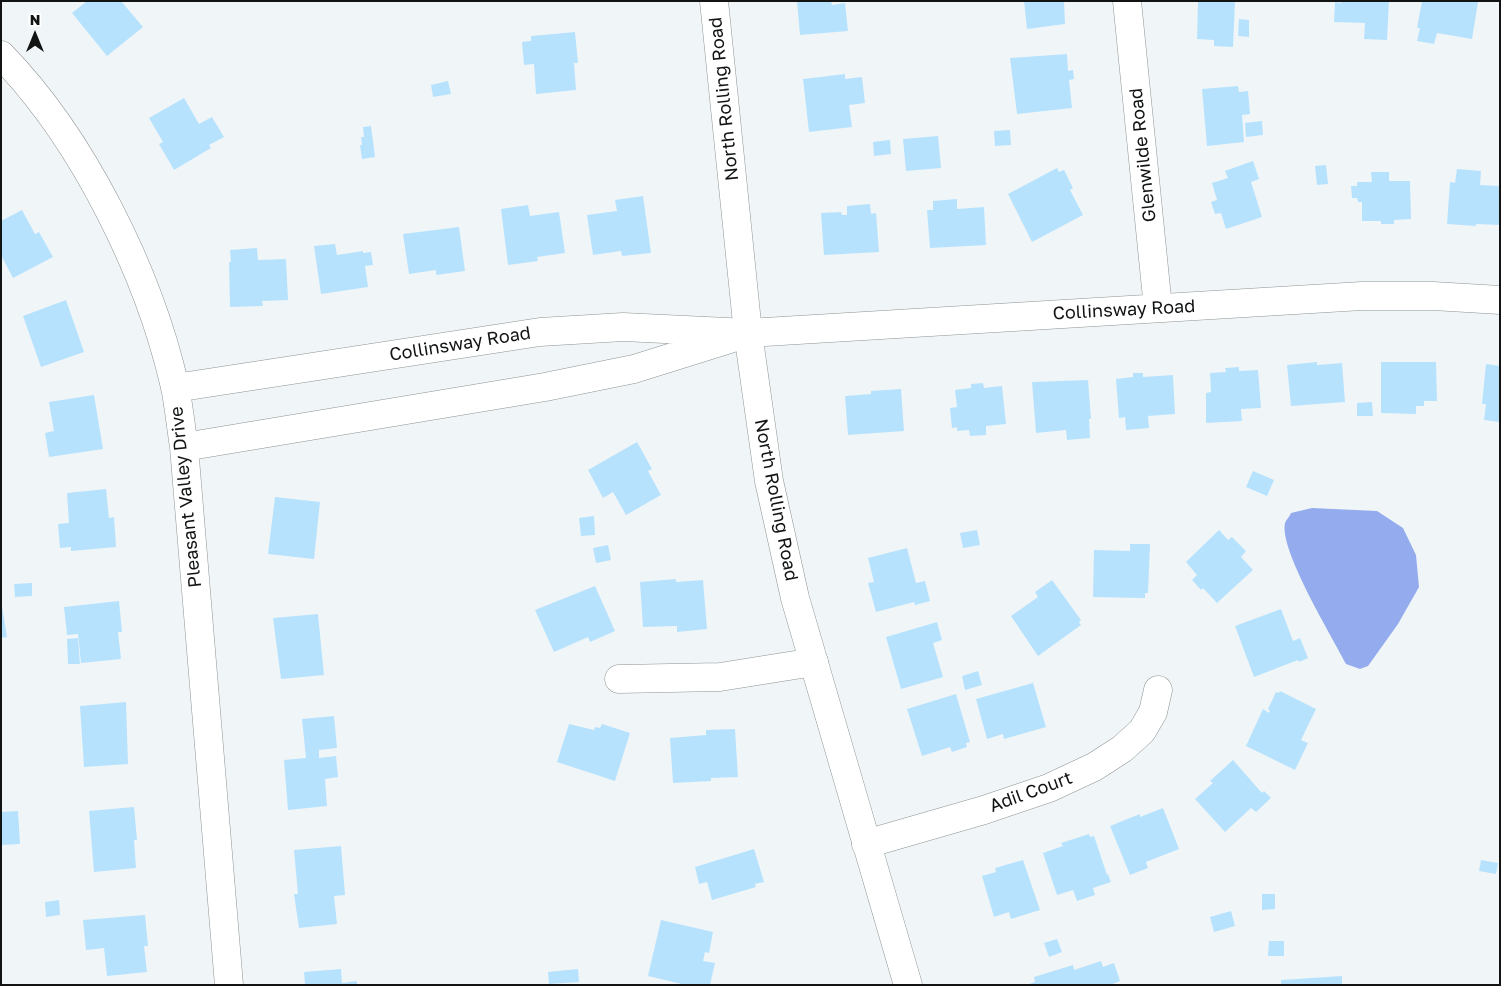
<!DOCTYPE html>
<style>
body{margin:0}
#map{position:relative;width:1501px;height:986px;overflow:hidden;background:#f0f6f7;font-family:"Golos Text",sans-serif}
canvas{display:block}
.frame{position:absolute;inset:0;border:2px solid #121414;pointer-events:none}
.north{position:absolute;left:10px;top:10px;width:50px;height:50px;-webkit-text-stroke:4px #fff;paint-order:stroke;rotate:0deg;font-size:14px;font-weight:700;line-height:20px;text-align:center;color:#121414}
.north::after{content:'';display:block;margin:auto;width:18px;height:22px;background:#121414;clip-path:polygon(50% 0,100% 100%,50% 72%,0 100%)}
</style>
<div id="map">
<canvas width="1501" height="986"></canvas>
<div class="frame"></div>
<div class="north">N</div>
</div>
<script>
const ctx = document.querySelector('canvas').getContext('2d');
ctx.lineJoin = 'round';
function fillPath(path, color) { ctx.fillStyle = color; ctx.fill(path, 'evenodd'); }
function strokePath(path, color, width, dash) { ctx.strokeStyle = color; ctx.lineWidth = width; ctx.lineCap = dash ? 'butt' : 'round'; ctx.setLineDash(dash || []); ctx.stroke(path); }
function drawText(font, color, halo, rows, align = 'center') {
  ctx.font = font + ' "Golos Text",sans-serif'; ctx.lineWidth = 4.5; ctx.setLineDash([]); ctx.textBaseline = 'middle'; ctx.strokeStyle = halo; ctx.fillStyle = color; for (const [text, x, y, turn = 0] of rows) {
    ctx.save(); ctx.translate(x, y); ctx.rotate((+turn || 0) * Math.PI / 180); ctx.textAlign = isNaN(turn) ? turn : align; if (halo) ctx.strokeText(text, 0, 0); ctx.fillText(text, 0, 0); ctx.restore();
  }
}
fillPath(new Path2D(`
 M1312,508L1377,511L1403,528L1416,555L1419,587L1398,624L1368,666L1360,669L1346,664C1332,636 1279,550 1285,523C1286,520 1290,516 1291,513Z`), '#94acee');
fillPath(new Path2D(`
 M87,1H121L143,27L107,56L72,13Z
 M797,1H831L832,5L845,3L848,31L800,35Z
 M1024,1H1064L1065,24L1027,29Z
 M1198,1H1235L1233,47L1214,46V40L1197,39Z
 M1341,1H1389L1387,40L1364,39L1365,23L1334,22L1335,2L1341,3Z
 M1422,1L1478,2L1472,39L1437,33L1434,44L1417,41L1420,28H1417Z
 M1239,19L1249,20V37L1238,36Z
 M575,32L578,63H574L576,90L536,94L534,64L524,65L522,42L531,41V36Z
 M1067,54L1068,71L1073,70L1074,79L1069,80L1072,108L1017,114L1010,58Z
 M845,74V79L862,77L865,103L849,105L852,127L809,132L803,79Z
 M448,81L451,94L433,97L431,85Z
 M1238,86L1239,92L1248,91L1250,114L1242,115L1244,142L1207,146L1202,89Z
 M184,98L199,124L212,117L224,137L209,145L211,148L174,170L159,144L163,142L149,118Z
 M1262,121L1263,135L1246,137L1245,123Z
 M371,126L375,157L362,159L360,145H362L361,137H364L363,127Z
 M1010,130L1011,145L995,146L994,131Z
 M938,136L941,168L906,171L903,139Z
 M890,140L891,154L874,156L873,142Z
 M1253,161L1259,179L1251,182L1262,217L1226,229L1221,213L1215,214L1211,202L1217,200L1212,183L1228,178L1225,171Z
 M1326,165L1328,184L1317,185L1315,166Z
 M1057,168L1059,172L1064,170L1073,188L1070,190L1083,215L1032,242L1008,194Z
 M1457,169L1481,171L1480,185L1500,186V225L1476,224V226L1447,224L1450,182L1455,183Z
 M1371,172H1389V181H1410L1411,219L1394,220V224H1381V221H1362V202H1358L1357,198H1352L1351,186H1357V182H1372Z
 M643,196L651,253L622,256L621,251L593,255L587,215L617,211L615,200Z
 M957,199V209L984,207L986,245L930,248L927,210H933V201Z
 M870,204L871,214L876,213L879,252L824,255L821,213L841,212L842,215H847V206Z
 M528,205L530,216L559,212L565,253L537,257L538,261L508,265L501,209Z
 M22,210L35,234L39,232L53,257L13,278L1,255V221Z
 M459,227L465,271L436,275V270L409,274L403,234Z
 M335,244L337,255L363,251V253L371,252L373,265L365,266L368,287L321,294L314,246Z
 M257,248L258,260L286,259L288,300L262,301L263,306L230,307L229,262H231L230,250Z
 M66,300L84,352L41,367L23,316Z
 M1317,362V365L1342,363L1345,402L1291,406L1287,365Z
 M1381,362H1436L1437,401H1424V406H1416V414L1381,413Z
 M1486,364L1500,366V422L1484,420L1486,404H1482Z
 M1239,367V371L1258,370L1261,408L1241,409L1242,421L1206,423V393L1211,392L1210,373L1226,372L1225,368Z
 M1133,373H1143V377L1173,375L1175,414L1148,416L1149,428L1126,430L1125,417L1119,418L1116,379L1133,377Z
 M1088,380L1091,419H1089L1090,438L1067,440L1066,430L1036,433L1032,382Z
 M983,383L984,388L1002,386L1006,424L986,426V435L970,436L969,430L957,431V427L952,428L950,408L957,407L955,390L971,388V384Z
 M901,389L904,431L848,435L845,396L871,394V391Z
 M94,395L103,449L49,457L45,433L54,431L49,402Z
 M1372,402L1373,416H1357V403Z
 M637,442L652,469L648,471L661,495L626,515L613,492L603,498L588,470Z
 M1253,471L1274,480L1267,496L1246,487Z
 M106,489L109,518L114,517L116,547L71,551V547L60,548L58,524L69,523L67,493Z
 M275,497L320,502L314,559L268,554Z
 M594,516L595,535L581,536L579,518Z
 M977,530L980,545L963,548L960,533Z
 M1219,530L1228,540L1232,537L1246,551L1241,557L1253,570L1217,603L1203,588L1201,590L1192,580L1197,575L1186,562Z
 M1130,544H1150L1148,593H1145V598L1093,597L1094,550L1130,551Z
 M608,545L611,560L596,563L593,548Z
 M907,548L916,583L925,581L930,601L915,605L914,602L876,612L868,583L874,582L868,558Z
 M676,579V582L703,580L707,629L677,632V626L643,627L640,582Z
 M1052,580L1081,620L1079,622L1081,625L1038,656L1011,616L1038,597L1035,592Z
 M32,583V596L15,597L14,584Z
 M595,586L615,631L590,642L588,637L554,652L535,610Z
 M1,600L7,637L1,638Z
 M119,601L122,632H118L121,659L81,663L78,634L67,635L64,607Z
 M1281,609L1293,641L1300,638L1308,658L1299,662L1298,660L1254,677L1235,626Z
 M318,614L324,675L281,679L273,618Z
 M937,622L942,640L933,643L943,677L901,689L886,637Z
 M78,638L80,664H68L67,639Z
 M978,671L982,685L965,690L962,676Z
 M1033,683L1046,727L1004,739L1003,734L987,739L976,699Z
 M1280,691L1316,709L1301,740L1308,743L1295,770L1246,746L1263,709L1269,713L1270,711L1268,709L1276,692L1279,693Z
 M956,694L970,742L966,743L967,747L952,752L950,747L922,756L907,709Z
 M126,702L128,764L84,767L80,706Z
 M334,716L337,748L319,750V758L336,756L338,777L325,779L327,806L288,810L284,760L306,758L302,719Z
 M569,724L594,730L595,727L600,728L602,724L630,733L615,781L557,762Z
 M735,729L738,777L711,778V781L673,783L670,738L706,735V730Z
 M1233,760L1262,793L1264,791L1271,798L1256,812L1251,808L1225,832L1195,799L1213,783L1210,781Z
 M134,807L137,840H134L136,868L94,872L89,811Z
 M1163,808L1179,849L1146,862L1148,868L1130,875L1110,826L1140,814V817Z
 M18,811L20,844L1,845V812Z
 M1089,834L1090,837L1094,836L1107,875L1108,874L1111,882L1093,888L1095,895L1077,901L1073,890L1057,895L1043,853L1063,846L1061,843Z
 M341,846L345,895L334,896L337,924L299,928L294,894H298L294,850Z
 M754,849L764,882L755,884L756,887L712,900L707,882L699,884L695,867Z
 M1023,860L1040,910L1011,919L1009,912L994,917L982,876L996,872L995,868Z
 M1481,860L1498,863L1496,874L1479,871Z
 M1262,894H1275V909L1262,910Z
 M59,900L60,915L46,917L45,902Z
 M1231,911L1235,926L1214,932L1210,917Z
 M145,915L148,946H144L147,972L107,976L104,948L86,950L83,920Z
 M661,920L713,932L709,953L705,952L703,961L715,963L710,985H686L648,976Z
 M1057,939L1062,952L1049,957L1044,943Z
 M1269,941H1284V956H1268Z
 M1101,961L1103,967L1114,963L1120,981L1110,985H1026L1035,982L1034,977L1073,965L1074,970Z
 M341,969L342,983L357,981V985H305L304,972Z
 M578,969L579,982L549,984L548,972Z
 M1342,976V985H1281V980Z`), '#b7e2fe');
const minor = new Path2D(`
 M1127,1L1158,308
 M1,55C83,139 149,273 175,387C179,407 181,428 184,447L229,985
 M175,388L540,332L623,327L748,333L1362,296H1433L1500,300
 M184,447L545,387L634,369L730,339
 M619,679L720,677L814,662
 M866,844L984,810L1049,788L1094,767L1122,749L1142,731L1153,712L1158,690`);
const major = new Path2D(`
 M714,1L748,333L769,481L795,598L908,985`);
strokePath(minor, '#8e9394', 29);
strokePath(major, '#8e9394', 29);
strokePath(minor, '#fff', 28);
strokePath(major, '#fff', 28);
drawText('18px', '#121414', '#fff', [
 ["North Rolling Road",724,99,-96],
 ["Glenwilde Road",1143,155,-96],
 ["Collinsway Road",1124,310,-3],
 ["Collinsway Road",460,344,-9],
 ["Pleasant Valley Drive",186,497,-96],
 ["North Rolling Road",776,500,79],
 ["Adil Court",1031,792,-20]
]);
</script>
